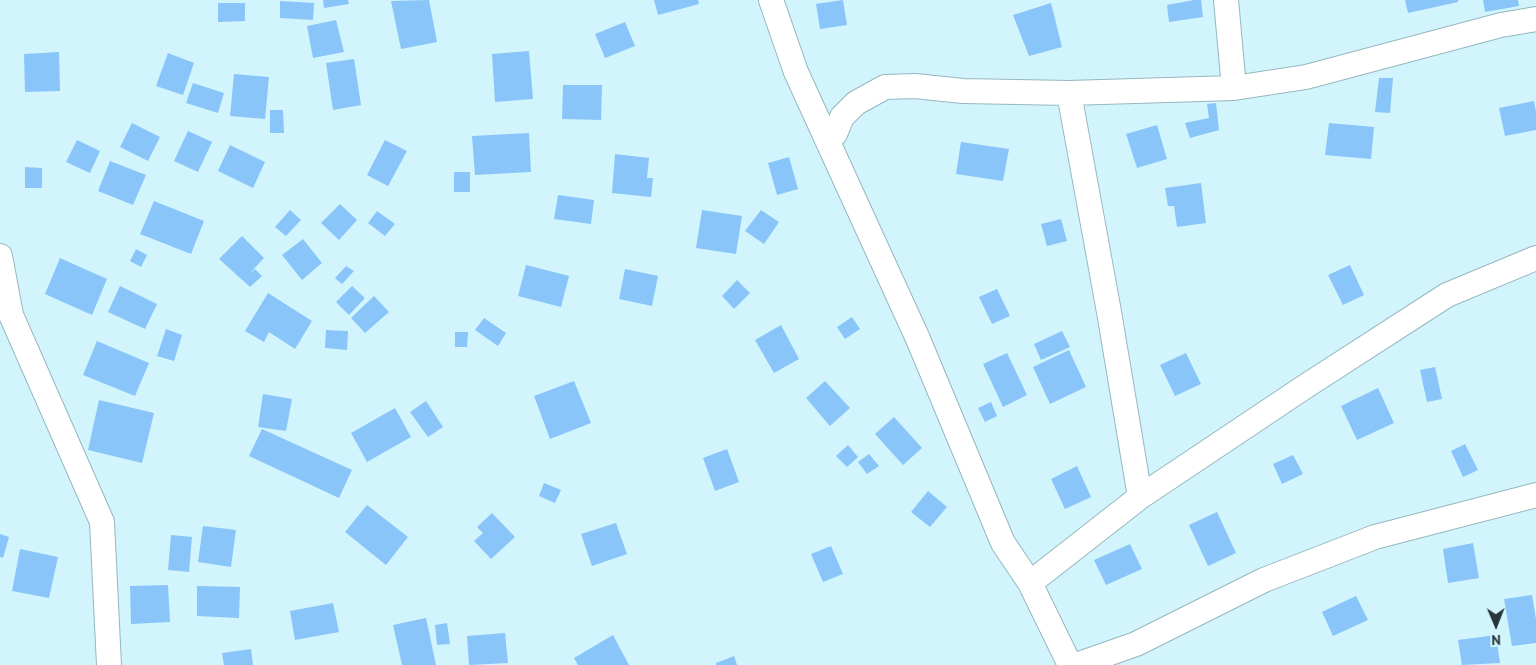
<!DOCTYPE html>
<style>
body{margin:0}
#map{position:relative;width:1536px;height:665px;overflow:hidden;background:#d2f5fd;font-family:"PT Sans",sans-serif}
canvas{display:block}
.north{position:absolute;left:1471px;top:600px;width:50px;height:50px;-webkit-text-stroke:4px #d2f5fd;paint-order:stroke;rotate:179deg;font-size:14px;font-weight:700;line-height:20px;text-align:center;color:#293639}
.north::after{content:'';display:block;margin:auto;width:18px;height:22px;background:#293639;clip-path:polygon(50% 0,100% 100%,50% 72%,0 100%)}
</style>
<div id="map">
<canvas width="1536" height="665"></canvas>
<div class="north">N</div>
</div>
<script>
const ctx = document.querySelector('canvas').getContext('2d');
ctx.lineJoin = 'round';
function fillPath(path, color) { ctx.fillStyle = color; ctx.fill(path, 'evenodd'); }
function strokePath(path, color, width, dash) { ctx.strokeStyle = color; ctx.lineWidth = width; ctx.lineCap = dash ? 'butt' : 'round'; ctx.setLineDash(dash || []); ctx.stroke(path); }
fillPath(new Path2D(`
 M323,0H348L349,4L324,8Z
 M429,0L437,42L401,49L391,1Z
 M654,0H698L699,4L658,15Z
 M843,0L847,25L820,29L816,4Z
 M1194,0H1201L1203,17L1169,22L1167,5Z
 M1405,0H1458V2L1408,13Z
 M1483,0H1518L1519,6L1485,12Z
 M280,1L314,3L313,20L280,18Z
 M218,3H245V21L218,22Z
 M1051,3L1062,47L1029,56L1013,15Z
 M336,20L344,52L313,58L307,26Z
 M625,22L635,46L605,58L595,34Z
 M529,51L533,99L495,102L492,54Z
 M59,52L60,91L25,92L24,54Z
 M168,53L194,63L183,95L156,86Z
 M354,59L361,105L333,110L326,63Z
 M234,74L269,77L265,119L230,116Z
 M1379,78H1393L1390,113L1375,112Z
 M193,83L224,93L218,113L186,103Z
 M563,85H602L601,120L562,119Z
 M1534,101L1536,112V130L1505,136L1499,108Z
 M1216,103L1219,130L1190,138L1185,123L1209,118L1207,104Z
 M270,110H283L284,133H270Z
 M132,123L160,137L148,161L120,147Z
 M1329,123L1374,127L1371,159L1325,155Z
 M1157,125L1167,159L1137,168L1126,134Z
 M188,131L212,142L198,172L174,161Z
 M529,133L531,172L475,175L472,136Z
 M77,140L100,151L90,173L66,162Z
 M385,140L407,151L388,186L367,175Z
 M961,142L1009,149L1003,181L956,174Z
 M230,145L265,162L253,188L218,171Z
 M615,154L649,158L647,178H653L651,197L612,193Z
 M789,157L798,189L777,195L768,163Z
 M110,161L146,175L133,205L98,191Z
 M25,167L42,168V188H25Z
 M454,172H470V192H454Z
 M1201,183L1206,223L1177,227L1174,206H1168L1165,188Z
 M558,195L594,200L591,224L554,219Z
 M154,201L204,221L191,254L140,234Z
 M340,204L357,220L339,240L321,223Z
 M290,210L301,220L286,236L275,227Z
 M702,210L742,216L736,254L696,248Z
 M761,210L779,222L764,244L745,231Z
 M377,211L395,224L385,236L368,223Z
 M1061,219L1067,241L1047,246L1041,224Z
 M242,236L264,258L249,274L255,269L262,276L250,287L219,259Z
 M303,239L322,263L302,280L282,255Z
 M136,249L147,255L141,267L130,261Z
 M60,258L107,279L92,315L45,294Z
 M526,265L569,276L561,307L518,296Z
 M1350,265L1364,295L1343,305L1328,275Z
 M346,266L354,271L342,284L335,278Z
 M625,269L658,276L652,306L619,299Z
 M737,280L750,293L734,309L722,296Z
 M120,286L157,304L145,329L108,312Z
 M352,286L365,298L349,315L336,302Z
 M997,289L1010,316L992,324L979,297Z
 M268,293L312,321L295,349L269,332L264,342L245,331Z
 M374,296L389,312L365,333L351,318Z
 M852,317L860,329L845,339L837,327Z
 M484,318L506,333L498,346L475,330Z
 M781,325L799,359L774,373L755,340Z
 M166,329L182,335L174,361L157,356Z
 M326,330L348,331L347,350L325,348Z
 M1062,331L1070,347L1041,360L1034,344Z
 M455,332H468L467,347H455Z
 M97,341L149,363L135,396L83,375Z
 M1069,350L1086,387L1050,404L1033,367Z
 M1007,353L1027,395L1003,407L983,364Z
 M1186,353L1201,384L1175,396L1160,365Z
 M1435,367L1442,399L1427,402L1420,370Z
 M574,381L591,423L550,439L534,396Z
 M825,381L850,408L830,426L806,398Z
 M1378,388L1394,423L1357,440L1341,406Z
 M263,394L292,399L286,431L258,427Z
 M99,400L154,413L142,463L88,450Z
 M426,401L443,427L428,437L410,412Z
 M991,402L997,416L985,422L978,408Z
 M395,408L411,437L367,462L351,433Z
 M894,417L922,448L903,465L875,434Z
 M262,429L352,470L339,498L249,456Z
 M1465,444L1478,470L1463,477L1451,451Z
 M848,445L858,457L847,467L836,456Z
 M727,449L739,482L715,491L703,458Z
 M869,454L879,466L867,474L858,462Z
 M1293,455L1303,474L1282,484L1273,464Z
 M1077,466L1091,497L1065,509L1051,479Z
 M544,483L561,490L555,503L539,496Z
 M928,491L947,507L930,527L911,512Z
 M367,505L408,537L386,565L345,532Z
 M1217,512L1236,553L1208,566L1189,525Z
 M492,513L515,537L491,559L474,541L483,533L477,527Z
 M616,523L627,554L592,566L581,534Z
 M203,526L236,530L231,567L198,562Z
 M0,534L9,537L3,558L0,557Z
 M171,535L192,537L189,572L168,570Z
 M1473,543L1479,578L1448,583L1443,549Z
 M1130,544L1142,569L1106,585L1094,560Z
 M831,546L843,574L823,582L811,554Z
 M20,549L58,557L49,598L12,591Z
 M168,585L170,622L131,624L130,586Z
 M197,586L240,587L239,618L197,616Z
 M1532,595L1536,619V643L1512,646L1504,599Z
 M1356,596L1368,620L1333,636L1322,612Z
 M333,603L339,632L295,640L290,611Z
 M426,618L436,665H402L393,625Z
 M447,623L450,644L437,645L435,625Z
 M505,633L508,663L469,665L467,636Z
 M613,635L629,665H578L574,658Z
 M1496,635L1500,663L1462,665L1458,640Z
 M251,649L253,665H224L222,653Z
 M734,656L737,665H716V663Z`), '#89c5f9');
const street = new Path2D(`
 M771,0L796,72L918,339L1003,543L1030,583L1070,665
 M1226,0L1234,88
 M1069,93L1109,312L1140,497
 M827,140L835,134L842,117L856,103L885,87L915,86L963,91L1069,93L1234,88L1306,77L1501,25L1536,19
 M0,256L11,315L102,522L109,665
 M1030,583L1140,497L1306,386L1447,295L1536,258
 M1076,665L1136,644L1264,580L1375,537L1536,495`);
strokePath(street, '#96b7be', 26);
strokePath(street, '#fff', 24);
</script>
